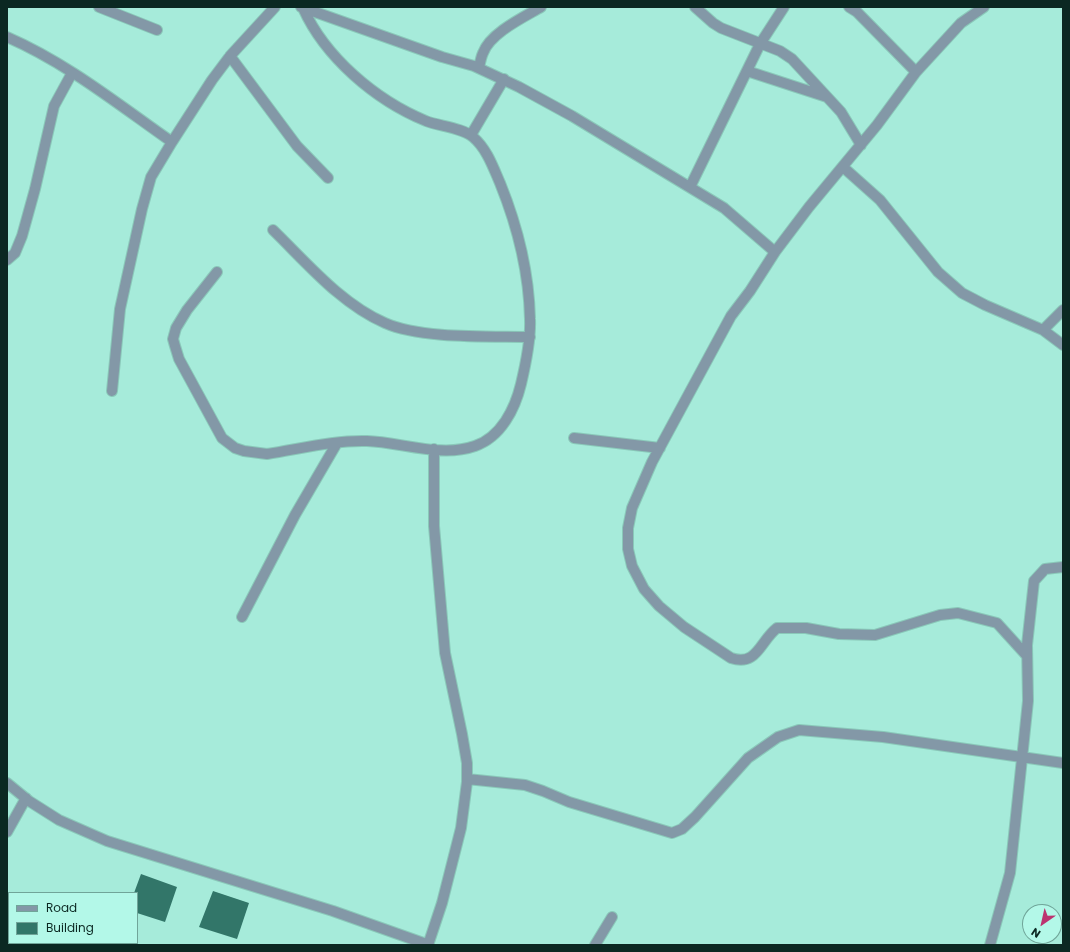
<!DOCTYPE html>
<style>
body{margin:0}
#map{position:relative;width:1070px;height:952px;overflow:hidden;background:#a6ebda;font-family:Poppins,sans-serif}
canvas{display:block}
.frame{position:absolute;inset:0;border:8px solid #0b2822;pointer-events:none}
.legend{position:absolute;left:8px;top:892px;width:130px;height:52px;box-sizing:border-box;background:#b3f8e8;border:1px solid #70a599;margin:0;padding:5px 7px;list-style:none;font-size:12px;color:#0b2822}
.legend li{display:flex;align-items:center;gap:8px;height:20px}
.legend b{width:20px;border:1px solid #70a599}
.north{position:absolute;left:1022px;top:904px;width:40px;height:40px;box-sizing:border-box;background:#b3f8e8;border:1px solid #70a599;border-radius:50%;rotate:214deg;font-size:11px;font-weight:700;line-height:16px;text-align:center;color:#0b2822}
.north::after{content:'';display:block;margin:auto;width:14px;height:18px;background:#bc3370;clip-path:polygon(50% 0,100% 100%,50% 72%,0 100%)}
</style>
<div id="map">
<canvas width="1070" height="952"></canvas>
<div class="frame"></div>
<ul class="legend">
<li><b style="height:5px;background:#8398a7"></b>Road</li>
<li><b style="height:11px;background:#327669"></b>Building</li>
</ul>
<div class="north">N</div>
</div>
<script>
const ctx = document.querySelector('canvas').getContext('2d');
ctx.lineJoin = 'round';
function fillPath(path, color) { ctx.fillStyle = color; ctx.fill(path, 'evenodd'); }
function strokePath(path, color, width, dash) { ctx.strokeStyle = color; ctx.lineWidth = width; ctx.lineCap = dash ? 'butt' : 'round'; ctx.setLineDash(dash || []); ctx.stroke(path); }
fillPath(new Path2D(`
 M141,874L177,887L165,922L137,913V893H134Z
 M213,891L249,903L237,939L199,927Z`), '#327669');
const minor = new Path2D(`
 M99,7L157,30
 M301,7L442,57L474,66L519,87L572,116L724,208L775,252
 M695,7L713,23L721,28L780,51L792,59L841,112L861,145
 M849,7L857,12L916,72
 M984,7L961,23L916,72L877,125L809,207L775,252L750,291L731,316L652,462L632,508L628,528V549L632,566L644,589L659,606L684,627L731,658C757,667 760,641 777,628H806L839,634L875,635L940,615L958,613L997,623L1027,656
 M7,37C67,63 119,105 172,142
 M230,56L297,146L328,178
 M479,68C480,63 481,57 483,53C490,33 524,17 541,7
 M747,71L827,97
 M471,135L504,79
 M843,167L880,200L938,272L962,293L985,305L1043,330L1063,345
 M690,187L760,44L784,7
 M273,230C307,263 341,304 385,323C421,339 489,336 530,337
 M7,260L15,253L22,236L35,189L54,106L72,73
 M217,272L187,310L176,328L173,339L175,346L179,359L222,438L235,448L244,451L267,454C300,449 334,440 367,441C401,442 441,458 475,446C501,437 515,409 521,384C526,363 531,340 530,319C529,273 517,225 500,183C493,167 487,149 473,137C463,128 439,126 426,121C375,100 325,57 303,8
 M1043,330L1063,310
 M112,391L120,309L142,209L151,177L172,142L212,80L230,56L275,7
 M574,438L660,448
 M242,617L295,515L337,443
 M467,779L525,785L543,791L569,802L672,833L682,829L695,817L748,758L778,737L799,730L883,737L1063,763
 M7,783L29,801L59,820L107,841L333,911L429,945
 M7,832L26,798
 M428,945L442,903L461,828L467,782V763L462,734L445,653L434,526V449
 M595,945L612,917
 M990,945L1010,873L1028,701L1027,645L1034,581L1045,569L1063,567`);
strokePath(minor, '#8ac8b9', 12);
strokePath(minor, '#8398a7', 10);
</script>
